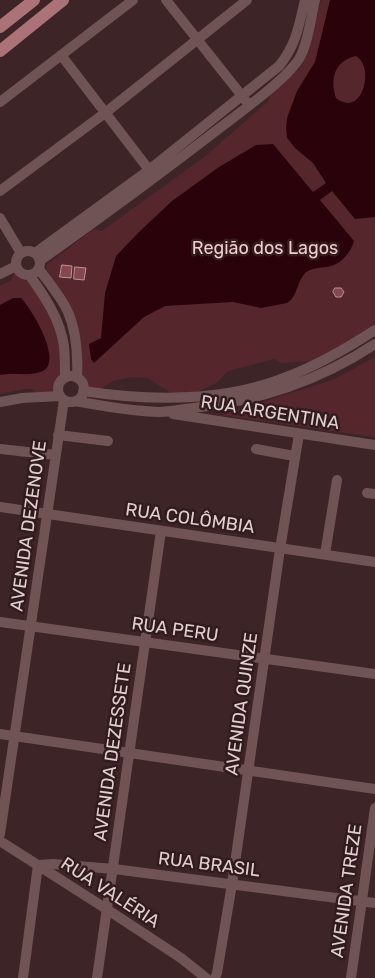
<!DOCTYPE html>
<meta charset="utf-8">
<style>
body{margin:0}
canvas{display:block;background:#3d2427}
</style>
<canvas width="375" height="978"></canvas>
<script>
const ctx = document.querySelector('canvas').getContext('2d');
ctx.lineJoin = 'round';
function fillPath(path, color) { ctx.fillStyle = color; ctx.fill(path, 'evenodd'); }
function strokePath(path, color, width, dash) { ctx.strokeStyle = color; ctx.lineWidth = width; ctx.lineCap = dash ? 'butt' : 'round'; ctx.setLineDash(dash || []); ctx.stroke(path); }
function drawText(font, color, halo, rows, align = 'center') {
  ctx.font = font + ' Rubik,sans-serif'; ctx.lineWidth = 5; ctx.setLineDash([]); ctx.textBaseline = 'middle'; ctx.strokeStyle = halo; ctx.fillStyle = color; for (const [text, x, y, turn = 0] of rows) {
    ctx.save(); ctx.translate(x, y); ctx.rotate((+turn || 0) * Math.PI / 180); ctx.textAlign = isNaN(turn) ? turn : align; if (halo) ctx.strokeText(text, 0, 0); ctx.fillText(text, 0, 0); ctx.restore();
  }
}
fillPath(new Path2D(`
 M321,0H375V322L368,332L313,361L281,363L274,359L228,371L216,383L191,395H177L168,391L148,378L131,377L113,381L100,389L92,388L85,383L82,375L81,357L66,303L46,268V265L94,229L102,231L203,158L269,101L270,94L300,68L306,57Z
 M16,272C19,276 24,278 28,282C51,307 64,342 61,376C60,383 55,387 54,394L35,395V389H25L0,394V286L11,281L14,273Z
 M375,357V437L221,415L333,380Z`), '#55272d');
fillPath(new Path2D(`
 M330,0H375V217L355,219L332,191L320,200L354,241C351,252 342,263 331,266C323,268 316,267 308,271C296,279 299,296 287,303L261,308L233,302L165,306L144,317L94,363L91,359L89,344L101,338L105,293L116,256L139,232L172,201L219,167L256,145L273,144L313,192L326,183L313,163L295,148L287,138L286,128L287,118L297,91L315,62ZM356,56C375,66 363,119 336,98C330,79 334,61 356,56Z
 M13,298H21C32,309 63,361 43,371C31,377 13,372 0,375V305Z`), '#2a020a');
const building = new Path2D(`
 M62,265L72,266L71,278L60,277Z
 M75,267L86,268L84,280L74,279Z
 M335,288H341L344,292L341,297H336L333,292Z`);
fillPath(building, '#86474f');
strokePath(building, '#b69799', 1);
strokePath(new Path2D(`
 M166,0L246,101
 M61,55L153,175
 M0,102L133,0
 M0,191L105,113L247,0
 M0,218L21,253
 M16 263a12 12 0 1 1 24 0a12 12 0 1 1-24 0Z
 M35,253L149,170L279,66C296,45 299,26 305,0
 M41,260C103,216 164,171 225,124C246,108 285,80 299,59C308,44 311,17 315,0
 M39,269C49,283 61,297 68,312C77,333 78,356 77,378
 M0,274L16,266
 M30,276C45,297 60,319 64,346C65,356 65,367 65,378
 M58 389a13 13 0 1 1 26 0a13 13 0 1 1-26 0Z
 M83,391C149,401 220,403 284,378C316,366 346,349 375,330
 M75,401C102,406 131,411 159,412C170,412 182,409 193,408C258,401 321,380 375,344
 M0,402L22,398L60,396
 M173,414L375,445
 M58,435L108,441
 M0,449L55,455
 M256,449L294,456
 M367,493L375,494
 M0,507L375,562
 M325,554L337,480
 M0,622L375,674
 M0,734L375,789
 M0,834L64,400
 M0,841L108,910L181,958L206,978
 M23,978L38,865L53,864L114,869L375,903
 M97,978L161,531
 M215,978L217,973L232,884L280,549L299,434
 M351,978L375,808`), '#6f5355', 10);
strokePath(new Path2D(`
 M0,27L34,0
 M0,51L63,0`), '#ab7278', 12);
drawText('18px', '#f2cacd', '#321b1d', [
 ["Região dos Lagos",265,249]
]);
drawText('18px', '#e0cfd0', '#321b1d', [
 ["RUA ARGENTINA",270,413,9],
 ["RUA COLÔMBIA",190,519,8],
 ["AVENIDA DEZENOVE",29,526,-82],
 ["RUA PERU",175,630,8],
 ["AVENIDA QUINZE",242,704,-82],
 ["AVENIDA DEZESSETE",113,752,-82],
 ["RUA BRASIL",209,865,7],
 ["AVENIDA TREZE",347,891,-82],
 ["RUA VALÉRIA",110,893,33]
]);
</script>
